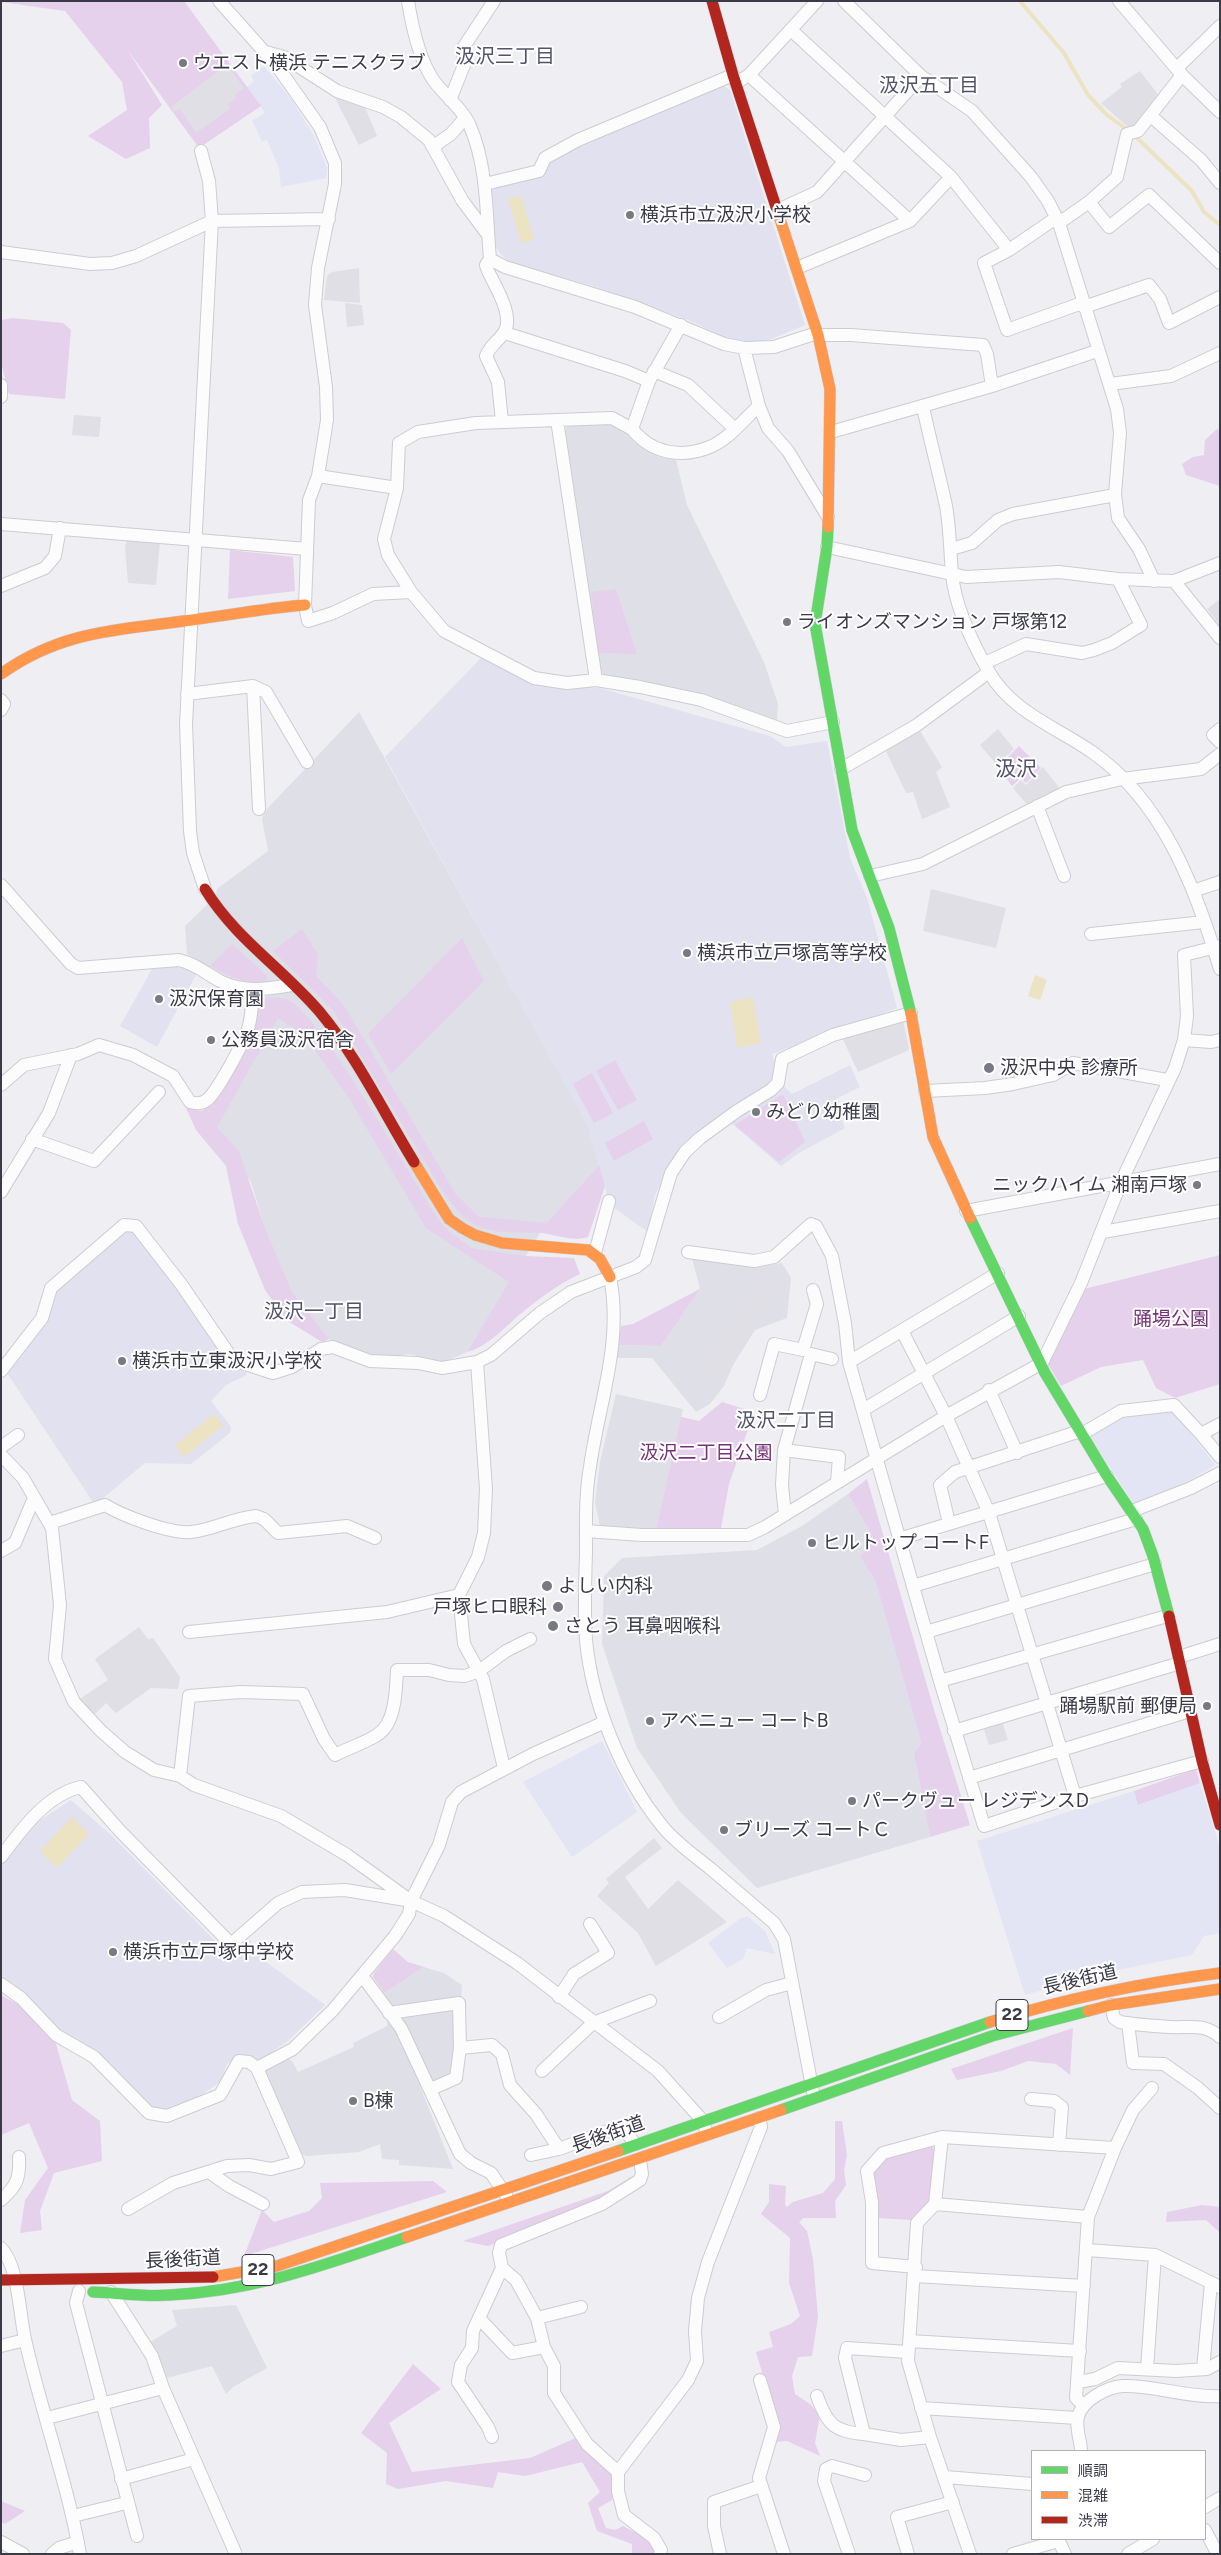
<!DOCTYPE html>
<meta charset="utf-8">
<style>
body{margin:0}
#map{position:relative;width:1221px;height:2555px;overflow:hidden;background:#eeeef3;font-family:Figtree,"Noto Sans JP",sans-serif}
canvas{display:block}
.frame{position:absolute;inset:0;border:2px solid #3a3a49;pointer-events:none}
.legend{position:absolute;left:1031px;top:2450px;width:175px;height:90px;box-sizing:border-box;background:#fff;border:1px solid #b0b0b6;margin:0;padding:6px 9px;list-style:none;font-size:15px;color:#3a3a49}
.legend li{display:flex;align-items:center;gap:10px;height:25px}
.legend b{width:25px;border:1px solid #b0b0b6}
</style>
<div id="map">
<canvas width="1221" height="2555"></canvas>
<div class="frame"></div>
<ul class="legend">
<li><b style="height:6px;background:#63d668"></b>順調</li>
<li><b style="height:6px;background:#ff974d"></b>混雑</li>
<li><b style="height:6px;background:#b3261e"></b>渋滞</li>
</ul>
</div>
<script>
const ctx = document.querySelector('canvas').getContext('2d');
ctx.lineJoin = 'round';
function fillPath(path, color) { ctx.fillStyle = color; ctx.fill(path, 'evenodd'); }
function strokePath(path, color, width, dash) { ctx.strokeStyle = color; ctx.lineWidth = width; ctx.lineCap = dash ? 'butt' : 'round'; ctx.setLineDash(dash || []); ctx.stroke(path); }
function drawText(font, color, halo, rows, align = 'center') {
  ctx.font = font + ' Figtree,"Noto Sans JP",sans-serif'; ctx.lineWidth = 4; ctx.setLineDash([]); ctx.textBaseline = 'middle'; ctx.strokeStyle = halo; ctx.fillStyle = color; for (const [text, x, y, turn = 0] of rows) {
    ctx.save(); ctx.translate(x, y); ctx.rotate((+turn || 0) * Math.PI / 180); ctx.textAlign = isNaN(turn) ? turn : align; if (halo) ctx.strokeText(text, 0, 0); ctx.fillText(text, 0, 0); ctx.restore();
  }
}
fillPath(new Path2D(`
 M605,423L621,428L630,437L664,458L675,456L687,505L764,662L778,704L777,720L703,696L604,675L601,670L565,430L568,426Z
 M359,712L587,1123L599,1165L546,1223L467,1352L444,1362L410,1354L376,1358L353,1351L329,1339L292,1293L264,1225L251,1182L202,1111L214,1104L249,1043L256,1021L260,997L251,983L228,977L187,954L185,926L216,896L217,889L268,851L262,819L266,810Z
 M692,1258L753,1267L782,1263L791,1278L787,1318L755,1330L733,1365L724,1386L710,1404L696,1412L652,1358H616L618,1345L661,1346L700,1289Z
 M616,1394L683,1409L656,1529L600,1526L595,1503L600,1462Z
 M848,1494L873,1537L860,1557L875,1580L921,1742L914,1754L930,1837L757,1888L681,1813L637,1748L602,1644L604,1576L622,1558L757,1550L802,1526Z
 M424,1967L444,1973L462,1985L461,2001L455,2008L453,2074L420,2086L453,2169L399,2165V2160L382,2159L380,2144L359,2152L307,2156L301,2154L265,2077L266,2071L287,2058L292,2061L298,2072L354,2047L353,2043L387,2026L392,2005L384,1993Z
 M236,2305L267,2368L233,2387L226,2394L212,2366L167,2378L150,2342L177,2326L172,2310Z`), '#dfdfe8');
fillPath(new Path2D(`
 M264,66L292,100L314,136L327,168L326,178L281,187L279,168L267,140L262,141L252,120L265,113L247,87L254,81L251,76Z
 M1173,1410L1215,1465L1178,1487L1134,1504L1089,1435L1121,1416Z
 M602,1741L637,1812L572,1857L523,1782Z
 M1200,1783L1220,1848V1933L1204,1936L1192,1955L1103,1973L1025,1995L977,1841L1134,1791L1139,1805Z
 M748,1917L765,1931L775,1954L747,1948L743,1959L727,1968L708,1943L741,1918Z`), '#e3e4f4');
fillPath(new Path2D(`
 M722,85L730,90L805,325L769,340L743,343L724,337L691,321L593,286L509,262L500,253L493,243L488,191L492,187L622,126Z
 M481,658L534,683L600,688L770,736L786,747L827,741L850,858L867,898L897,1008L772,1054L782,1084L792,1094L850,1065L860,1087L834,1100L845,1128L799,1153L781,1166L723,1116L677,1154L655,1195L648,1232L610,1205L586,1123L385,757Z
 M175,966L197,973L157,1047L120,1026L152,969Z
 M129,1230L136,1231L232,1367L245,1370L247,1375L226,1385L211,1401L231,1427L230,1433L191,1464L145,1463L95,1505L7,1373L49,1316L56,1293L84,1266Z
 M71,1800L112,1836L232,1958L250,1940L262,1959L325,2005L289,2040L258,2062L240,2056L227,2064L221,2081L199,2097L165,2110L154,2108L58,2032L1,1978V1861L30,1827Z`), '#e2e1ef');
fillPath(new Path2D(`
 M184,1L261,106L199,148L127,49L162,105L149,118L150,148L126,159L88,136L127,110L122,82L65,11L1,2Z
 M13,318L63,323L71,330L65,399L9,394L1,362V320Z
 M1217,429L1220,431V486L1186,475L1182,464L1193,457L1204,455L1205,440Z
 M230,550L293,557L295,591L228,599Z
 M616,589L637,654L598,653L591,592Z
 M1019,746L1041,768L1026,783L1021,778L1012,786L998,767Z
 M302,929L318,955L316,976L343,1004L455,1193L479,1217L546,1223L599,1165L605,1186L588,1237C572,1242 557,1235 542,1233C519,1232 496,1235 476,1225C463,1219 454,1205 445,1195L334,1011L273,951Z
 M462,938L484,981L391,1074L368,1034Z
 M232,944L267,976L266,981C243,984 229,977 210,966Z
 M260,997C268,998 279,997 286,999C320,1010 415,1188 444,1227L471,1248L525,1256L574,1258L580,1274C560,1283 540,1298 524,1311C505,1326 490,1346 467,1352L509,1282L426,1228L347,1095L304,1035L278,1018L217,1127L239,1152L264,1225L292,1292L329,1339L322,1342L286,1320L265,1290L238,1224L226,1166L196,1130L186,1108L202,1111C220,1099 239,1064 249,1044C256,1029 258,1013 260,997Z
 M615,1060L637,1100L618,1110L596,1071Z
 M592,1073L613,1113L594,1123L573,1084Z
 M783,1094L805,1142L779,1162L735,1125Z
 M644,1121L653,1139L614,1161L605,1143Z
 M1220,1255V1384L1175,1398L1156,1388L1143,1360L1101,1367L1061,1386L1047,1363L1084,1289Z
 M700,1289L661,1346L618,1345L621,1326L633,1324Z
 M722,1402L754,1412L729,1484L721,1528L656,1529L681,1417L699,1421Z
 M867,1479L935,1713L970,1825L930,1837L914,1754L921,1742L875,1580L860,1557L873,1537L848,1494Z
 M1196,1769L1200,1783L1138,1805L1134,1791Z
 M393,1949L408,1962L424,1967L384,1993L373,1977L374,1973Z
 M1,1995L19,2005L54,2037L72,2100L100,2121L102,2161L54,2173L40,2211L42,2230L20,2233L25,2200L48,2168L29,2123L1,2135Z
 M1073,2028L1070,2075L1056,2064L1028,2061L1001,2071L957,2080L951,2069Z
 M835,2121H842L847,2155L844,2170L846,2185L835,2201L836,2218H804L799,2222L807,2231L813,2259L818,2317L812,2356L798,2357L792,2376L795,2394L810,2404L820,2415L815,2443L820,2456L787,2441L775,2442L778,2426L756,2352L773,2347L769,2332L791,2324L800,2316L789,2283L790,2238L761,2214L769,2202V2184L786,2186L785,2205L787,2207L793,2202L823,2193L835,2179Z
 M931,2146L934,2149L930,2201L911,2220L878,2218L879,2207L873,2172L887,2158Z
 M631,2177L633,2179L600,2201L488,2246L463,2241L608,2191Z
 M433,2181L447,2192L244,2256L262,2210L274,2222L309,2211L322,2198L320,2183Z
 M1202,2205L1220,2207V2233L1206,2220L1166,2222L1167,2212Z
 M413,2364L441,2389L389,2423L412,2472L530,2458L578,2437L616,2473L612,2500L598,2508L606,2528L615,2530L623,2526L652,2541L656,2554H632V2544L597,2531L588,2503L600,2492L582,2462L525,2476L498,2472L493,2488L446,2481L398,2489L386,2484L387,2453L361,2433Z
 M1,2501L25,2511L5,2524L1,2522Z`), '#e5d1eb');
fillPath(new Path2D(`
 M227,64L244,88L235,95L236,98L228,104L230,109L196,133L180,109L174,112L171,107Z
 M1140,71L1160,97L1131,130L1101,103L1122,87L1120,84Z
 M333,94L364,105L377,136L359,145Z
 M359,268L360,303L324,300L327,276L332,272Z
 M345,303L362,305L364,325L347,327Z
 M74,415L101,417L99,437L72,435Z
 M127,539L160,542L156,585L128,583L125,548Z
 M1220,599V626L1207,609Z
 M998,729L1014,749L997,765L980,745Z
 M920,731L942,767L936,772L950,807L922,819L913,792L906,793L885,749Z
 M1043,767L1061,790L1029,807L1013,788L1021,780L1026,785Z
 M931,889L1006,908L996,948L923,931Z
 M903,1019L909,1050L858,1072L842,1037Z
 M777,1267L785,1283L730,1367L719,1390L689,1375L755,1280L756,1269Z
 M139,1627L148,1639L153,1638L180,1677L178,1689L151,1688L116,1713L106,1703L93,1716L78,1700L108,1680L95,1659Z
 M1002,1721L1008,1740L989,1745L983,1727Z
 M654,1838L662,1848L625,1877L648,1909L678,1880L727,1922L656,1966L638,1933L597,1896L609,1883L606,1879Z`), '#dfdfe5');
fillPath(new Path2D(`
 M521,196L534,240L521,243L508,199Z
 M1035,975L1047,980L1040,1000L1028,996Z
 M753,997L761,1043L737,1048L730,1002Z
 M214,1414L223,1425L184,1457L175,1445Z
 M72,1817L89,1834L57,1868L40,1851Z`), '#ece3c3');
strokePath(new Path2D(`
 M1020,1L1064,53L1088,95L1107,115L1129,131
 M1137,138L1192,191L1204,212L1220,225`), '#ece3c3', 4);
const street = new Path2D(`
 M219,1L277,66L320,127L335,163V184L318,268L315,305L326,387L327,420L318,476L309,500L305,605L308,621L333,613L373,594L411,592L444,631L534,678L567,683L596,680L640,687L701,700L787,731L833,722
 M408,1C412,26 419,60 434,81C445,96 463,109 470,126C488,168 486,215 490,259L505,267L635,307L724,344L744,348L774,347L817,333
 M844,1L921,76L972,111L1031,177L1048,201L1059,223L1117,409L1120,433L1115,494L1118,518L1139,549L1154,581
 M1119,1L1182,75L1220,112
 M791,30L951,177L1009,250
 M266,52L284,57L337,91L383,107L401,117L429,140L462,200L488,235
 M1177,68L1220,26
 M749,75L817,1
 M736,83L749,75L910,221
 M450,100L464,65L463,48L494,1
 M1151,116L1201,160L1220,183
 M434,146L451,134L465,118
 M201,151L209,181L212,221L186,724L190,831L193,853L205,889
 M485,184L539,171L545,158L578,140L733,75
 M1089,202L1109,227L1149,195L1220,263
 M778,210L817,192L921,76
 M1056,218L1009,250L984,263L1007,330L1082,303
 M1059,223L1089,202L1117,177L1127,134L1138,131L1182,75
 M1,252L90,264L112,263L136,256L212,221L329,219
 M490,259L486,265L488,271C495,286 516,318 503,334C497,342 490,346 486,356L498,382L502,422
 M797,268L910,221L951,177
 M1084,307L1149,285L1160,299L1169,323L1220,297
 M505,333L625,371L649,381
 M818,335H851L983,345L987,354L992,386
 M744,348L759,406L768,428L788,451L828,517
 M654,371L688,385L734,428
 M1110,384L1171,376L1220,353
 M1,385V397
 M923,407C930,440 939,473 946,506C950,528 950,551 952,574C955,606 973,644 989,672C1012,712 1056,727 1092,752C1163,801 1196,889 1220,969
 M557,420L596,680
 M632,429C652,454 683,459 712,446C730,438 745,418 759,406
 M831,432L992,386L1097,351
 M318,476L397,488L399,443L418,432L476,423L612,418L632,429L649,381L681,325
 M397,488L384,539L388,555L411,592
 M1,524L307,549
 M827,547L966,577L1059,572L1118,579L1174,581L1220,563
 M951,549L972,543L998,520L1013,514L1115,495
 M1174,581L1220,638
 M1,586L45,568L55,556L60,528
 M985,663L1026,644L1082,653L1094,650L1112,643L1141,625L1118,579
 M253,686L259,809
 M187,694L253,686L266,692L307,762
 M1,700L4,704L1,710
 M1220,729L1213,735L1220,742
 M841,769L917,725L989,672
 M1037,806L1064,876
 M870,876L923,864L1066,792L1122,779L1201,769L1220,754
 M1,885L71,964L78,968L179,960C196,964 205,973 220,981C244,993 267,989 292,985
 M1193,891L1220,882
 M1091,934L1204,922
 M1184,1040L1211,1042L1220,1040
 M1,1085L24,1065L78,1054L99,1045L133,1055L173,1076L190,1102C197,1104 203,1104 208,1099C218,1090 242,1045 247,1032C252,1019 252,1004 253,990
 M925,1091L985,1088L1013,1084L1053,1075L1073,1063L1167,1080
 M32,1139L94,1161L159,1092
 M1,1192L49,1113L71,1055
 M966,1211L1220,1164
 M1103,1232L1220,1211
 M688,1252L754,1261L774,1257L811,1224L816,1226L832,1256L845,1323L849,1362L940,1681L984,1826L1075,1796L1202,1761
 M595,1253L609,1201
 M610,1277C623,1343 599,1402 590,1467C585,1495 586,1524 586,1553C585,1582 584,1612 586,1640C592,1704 622,1777 663,1827C676,1843 695,1856 711,1869C732,1887 753,1905 774,1923L784,1939L813,2092
 M902,1331L946,1416L989,1513L1075,1796
 M477,1362L486,1489L484,1533L478,1557L459,1595L464,1644L483,1679L504,1768
 M849,1362L998,1273
 M1,1371L42,1318L51,1288L124,1225L136,1226L181,1284L233,1360L273,1373L292,1367L321,1349L333,1347L370,1361L418,1363L442,1368L477,1362L491,1355L540,1313L571,1292L636,1267L645,1260L671,1173L685,1152L700,1138L737,1111L771,1090L778,1083L782,1059L833,1035L911,1013
 M989,1390L1017,1453
 M760,1395L774,1344L803,1350L817,1304L813,1290
 M863,1410L1019,1316
 M1220,1424L1201,1434L1220,1457
 M1082,1434L1121,1411L1174,1405L1201,1434
 M1,1447L18,1435
 M784,1450L839,1457L837,1482
 M1,1455L23,1478L52,1528L60,1605L55,1659L74,1702L101,1731L125,1752L154,1770L180,1776L194,1785L281,1816L347,1855L411,1901L444,1916L517,1963L658,2071L702,2120L705,2128
 M1132,1511L1191,1488L1220,1473
 M785,1515L782,1485L784,1450L811,1354L832,1359
 M50,1523L105,1505C123,1516 170,1534 191,1532C213,1530 233,1518 256,1516L264,1519L278,1533L347,1526L375,1538
 M949,1523L940,1485L955,1472L1080,1431
 M586,1531L642,1535H748L765,1527L946,1416L1042,1363L1081,1283L1121,1182L1175,1068L1184,1040L1187,1016L1184,955L1220,946
 M899,1539L1107,1476
 M1,1551L15,1543L34,1498
 M913,1586L1136,1519
 M189,1632L387,1612L459,1595
 M926,1632L1155,1564
 M1179,1657L1220,1644
 M940,1681L1167,1616
 M954,1731L1180,1663
 M180,1776L189,1696L241,1692L303,1694L324,1739L335,1755C348,1748 365,1743 377,1735C396,1724 396,1689 397,1670H429L449,1675L465,1676L479,1671L506,1651L530,1639
 M969,1778L1190,1711
 M1,1857C21,1830 47,1794 81,1787L120,1831L231,1944L278,1903L302,1892L345,1890L406,1900
 M363,1977L401,2028L460,2154L471,2163L491,2173L506,2195
 M1,1984L21,1998L56,2035L94,2057L149,2113L167,2116L220,2095L239,2061L249,2062L257,2068L298,2162L271,2169L249,2165L227,2166L173,2183L128,2209
 M559,1997L574,1974L608,1953L590,1924
 M1111,2005L1114,2018L1120,2022C1136,2025 1154,2026 1171,2027C1190,2028 1204,2023 1220,2037
 M389,2013L459,2003L460,2048L456,2078L431,2089
 M719,2017L766,1990L792,1983
 M1128,2023L1133,2063L1164,2064L1198,2088L1220,2108
 M460,2048L492,2045L502,2054L510,2085L536,2114L559,2149L622,2126L635,2144
 M257,2068L293,2049L333,2010L395,1936L409,1914L411,1901L439,1845L452,1802L461,1792L533,1754L605,1722
 M542,2071L593,2023L650,2001
 M1031,2099L1054,2101L1062,2107L1059,2145
 M531,2155L559,2149
 M209,2172L229,2186L263,2204
 M1,2200C17,2186 20,2178 19,2157
 M935,2204L942,2137L1115,2148
 M1,2248C19,2267 19,2313 25,2339C41,2411 67,2481 80,2554
 M1087,2250L1155,2255L1220,2287
 M916,2267L872,2263V2202L867,2171L883,2153L942,2137
 M915,2276L1084,2286
 M79,2291L76,2303L137,2536
 M111,2292L152,2356L163,2388L235,2552
 M479,2318L512,2353L544,2347
 M537,2318L581,2307
 M909,2341L1080,2351
 M1,2346L25,2340
 M908,2352L847,2348L845,2358L864,2434L901,2440L930,2437
 M1147,2369L1155,2255
 M1203,2369L1211,2283
 M760,2380L774,2427L759,2478L784,2554
 M1078,2382L1095,2379L1118,2368L1176,2371L1207,2369L1220,2362
 M817,2396C827,2424 834,2432 864,2434
 M1083,2405L1076,2398L1088,2217L1115,2148L1133,2110L1152,2088
 M921,2408L1077,2418
 M47,2418L163,2388
 M492,2437L488,2427L458,2382L461,2365L472,2348L473,2331L502,2268
 M1081,2451C1081,2441 1075,2427 1078,2417C1082,2400 1107,2387 1123,2386C1155,2385 1187,2398 1220,2396
 M618,2472L587,2444L554,2393V2366L544,2347L537,2318L516,2280L502,2268L499,2253L501,2245L602,2204L640,2180L642,2174L640,2160
 M945,2477L1032,2484
 M121,2479L194,2459
 M1205,2507L1220,2498
 M73,2516L126,2503
 M1205,2530L1215,2549
 M1058,2539L1065,2554
 M1,2542L23,2554
 M52,2554L59,2548L78,2542
 M660,2554L661,2550L654,2538L624,2515L618,2491V2472L688,2380L697,2361L695,2331L698,2298L708,2262L761,2127L759,2118
 M720,2554L714,2526V2502L761,2486
 M849,2554L824,2481L826,2469L832,2466L865,2475
 M908,2554L897,2517L953,2502
 M970,2554L930,2437L908,2361L917,2223L935,2204L1088,2217
 M1013,2554L1058,2541
 M1128,2554L1153,2539`);
const fast = new Path2D(`
 M828,527L827,547L815,624L852,830L889,928L911,1014
 M970,1218L1045,1373L1107,1476L1143,1529L1153,1556L1169,1616
 M781,2110L992,2036L1088,2011
 M618,2151L990,2022
 M93,2292C119,2293 144,2297 170,2295C256,2291 326,2264 407,2237`);
const slow = new Path2D(`
 M776,207L818,335L830,389L828,527
 M1,674C62,630 120,630 192,620C230,615 267,608 305,605
 M911,1014L933,1137L970,1218
 M414,1162L449,1219L462,1228L475,1235L502,1243L588,1250L600,1259L610,1277
 M1088,2011L1111,2005L1220,1989
 M990,2022C1068,1998 1139,1983 1220,1973
 M407,2237L781,2110
 M213,2277L277,2266L618,2151`);
const jam = new Path2D(`
 M712,1L733,75L776,207
 M205,889C235,938 282,968 319,1011C356,1055 384,1113 414,1162
 M1169,1616L1202,1761L1220,1825
 M1,2280L213,2277`);
strokePath(street, '#ccccd1', 14);
strokePath(fast, '#cecdd9', 12);
strokePath(slow, '#cecdd9', 12);
strokePath(jam, '#cecdd9', 12);
strokePath(street, '#fcfcfd', 12);
strokePath(fast, '#63d668', 11);
strokePath(slow, '#ff974d', 11);
strokePath(jam, '#b3261e', 11);
for (const [x, y, r, color] of [
 [183,63,5,"#797984"],
 [630,215,5,"#797984"],
 [787,622,5,"#797984"],
 [687,953,5,"#797984"],
 [159,999,5,"#797984"],
 [211,1040,5,"#797984"],
 [989,1068,6,"#797984"],
 [756,1112,5,"#797984"],
 [1197,1185,5,"#797984"],
 [122,1361,5,"#797984"],
 [812,1543,5,"#797984"],
 [547,1586,6,"#797984"],
 [558,1607,6,"#797984"],
 [553,1626,6,"#797984"],
 [1207,1706,5,"#797984"],
 [650,1721,5,"#797984"],
 [852,1801,5,"#797984"],
 [724,1830,5,"#797984"],
 [113,1952,5,"#797984"],
 [353,2101,5,"#797984"]
]) { const dot = new Path2D(); dot.arc(x, y, r, 0, 2 * Math.PI); ctx.fillStyle = color; ctx.fill(dot); strokePath(dot, '#fff', 2); }
for (const [x, y, w] of [
 [1012,2015,32],
 [258,2270,32]
]) { const box = new Path2D(); box.roundRect(x - w / 2, y - 15.5, w, 31, 4); ctx.fillStyle = '#fff'; ctx.fill(box); strokePath(box, '#3a3a49', 1); }
drawText('bold 18px', '#3a3a49', null, [
 ["22",1012,2015],
 ["22",258,2270]
]);
drawText('19px', '#3a3a49', '#fff', [
 ["ウエスト横浜 テニスクラブ",193,63],
 ["横浜市立汲沢小学校",640,215],
 ["ライオンズマンション 戸塚第12",797,622],
 ["横浜市立戸塚高等学校",697,953],
 ["汲沢保育園",169,999],
 ["公務員汲沢宿舎",221,1040],
 ["汲沢中央 診療所",1000,1068],
 ["みどり幼稚園",766,1112],
 ["ニックハイム 湘南戸塚",1187,1185,"right"],
 ["横浜市立東汲沢小学校",132,1361],
 ["ヒルトップ コートF",822,1543],
 ["よしい内科",558,1586],
 ["戸塚ヒロ眼科",547,1607,"right"],
 ["さとう 耳鼻咽喉科",564,1626],
 ["踊場駅前 郵便局",1197,1706,"right"],
 ["アベニュー コートB",660,1721],
 ["パークヴュー レジデンスD",862,1801],
 ["ブリーズ コートＣ",734,1830],
 ["横浜市立戸塚中学校",123,1952],
 ["B棟",363,2101]
], 'left');
drawText('19px', '#763177', '#fff', [
 ["踊場公園",1171,1319],
 ["汲沢二丁目公園",706,1453]
]);
drawText('19px', '#3a3a49', '#fff', [
 ["長後街道",1080,1980,-13],
 ["長後街道",608,2135,-19],
 ["長後街道",183,2260,-3]
]);
drawText('20px', '#52536b', '#fff', [
 ["汲沢三丁目",505,57],
 ["汲沢五丁目",929,86],
 ["汲沢一丁目",314,1312],
 ["汲沢二丁目",786,1421]
]);
drawText('21px', '#52536b', '#fff', [
 ["汲沢",1016,770]
]);
</script>
